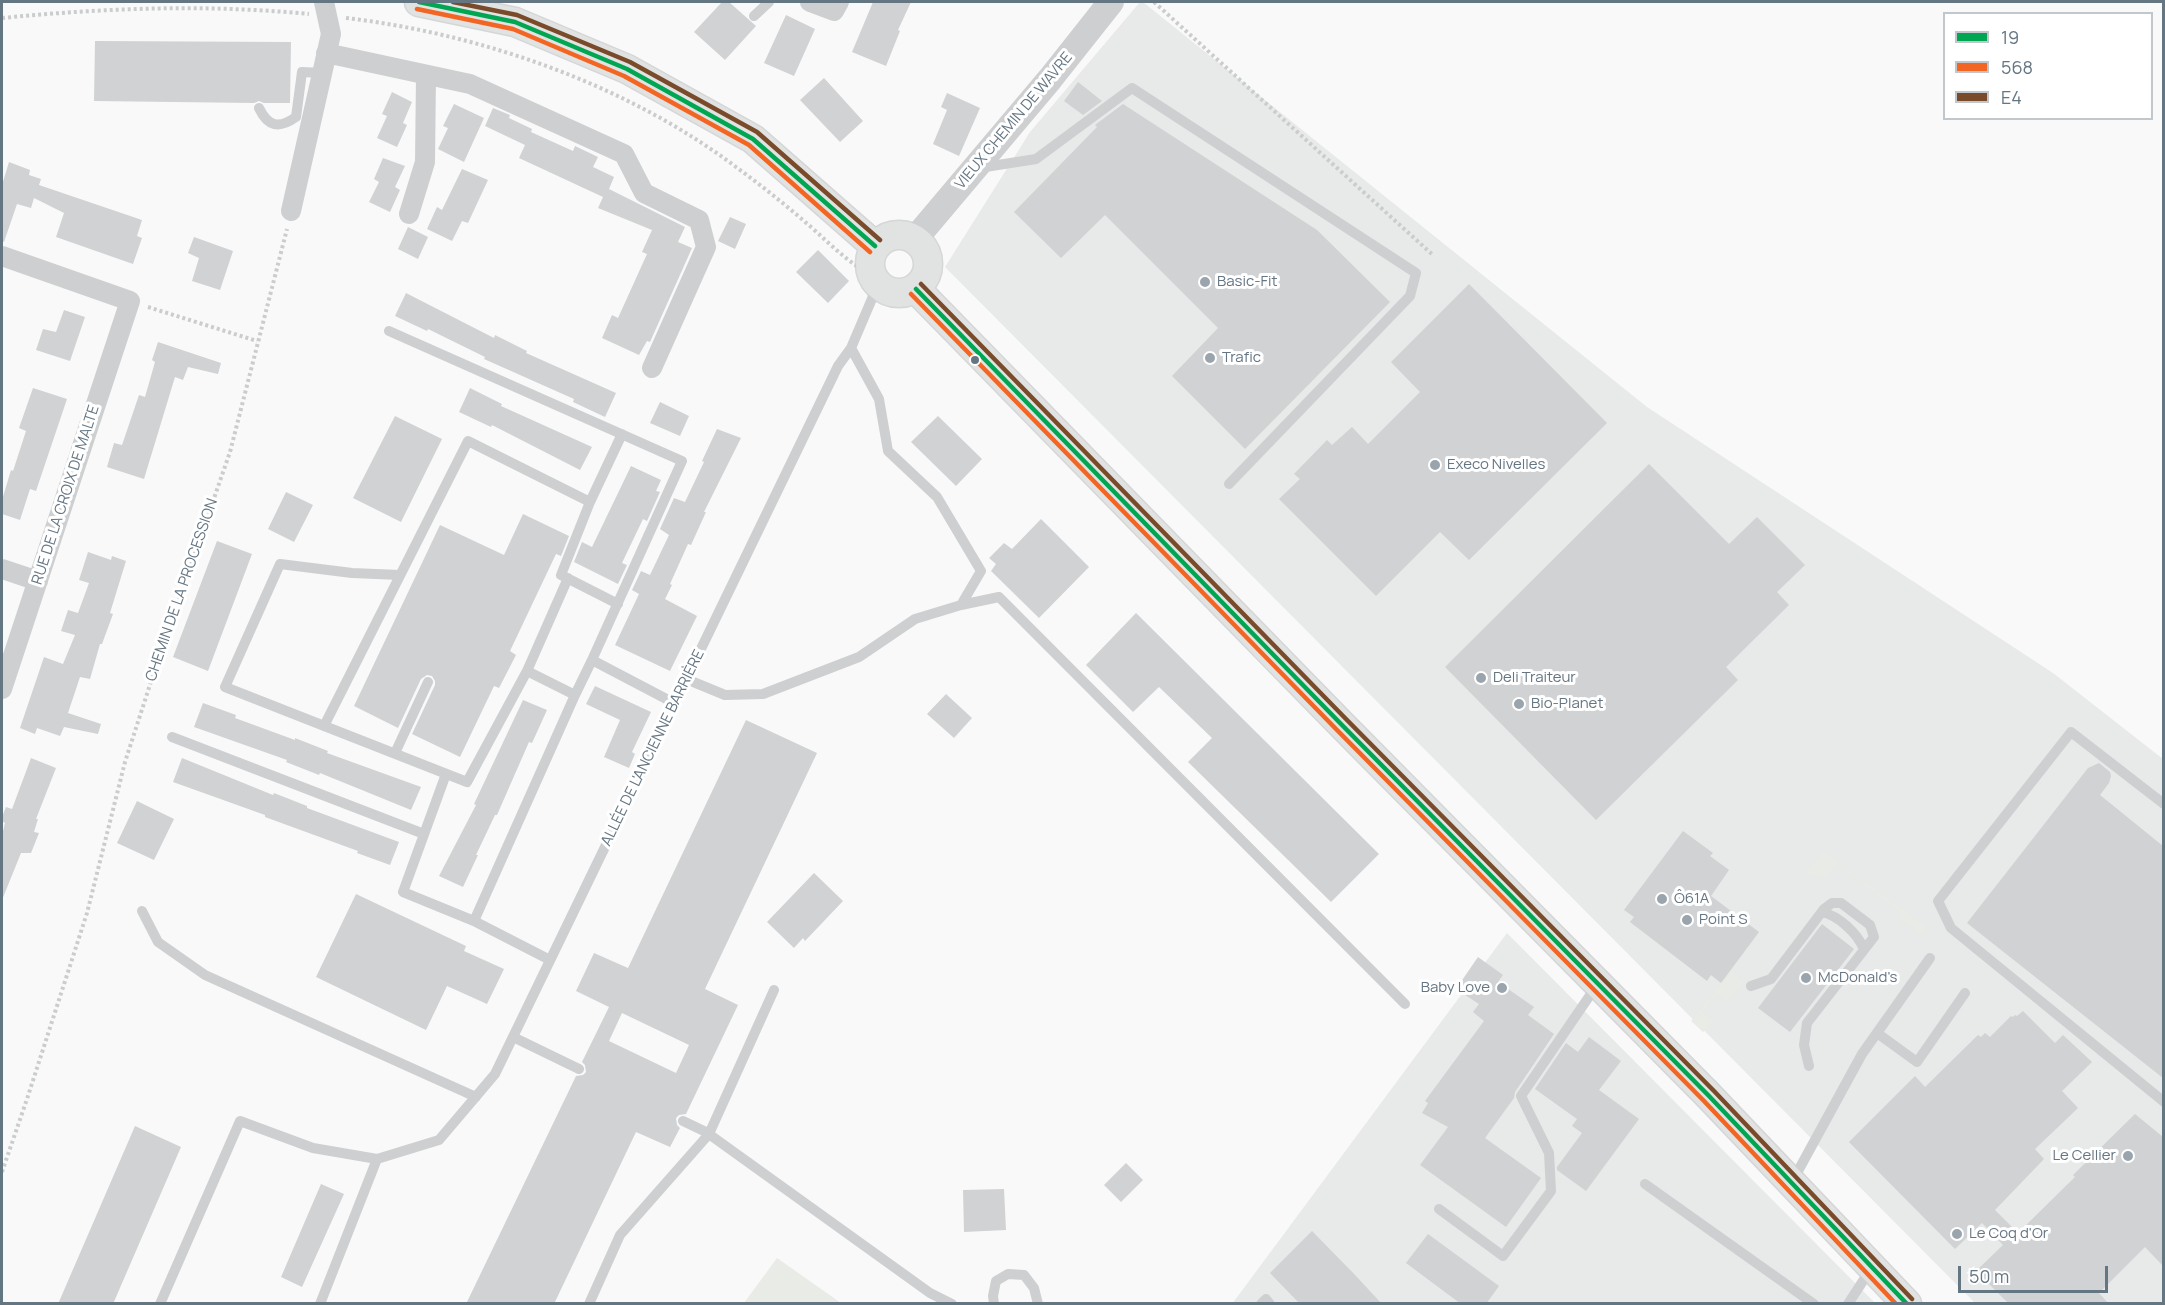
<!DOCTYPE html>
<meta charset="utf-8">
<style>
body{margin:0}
#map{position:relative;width:2165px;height:1305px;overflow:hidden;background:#f9f9f9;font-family:Manrope,sans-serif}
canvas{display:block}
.frame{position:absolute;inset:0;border:3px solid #657683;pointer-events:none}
.legend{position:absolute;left:1943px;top:12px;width:210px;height:108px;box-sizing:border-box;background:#fff;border:2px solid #c1c8cd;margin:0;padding:8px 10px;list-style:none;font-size:18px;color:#657683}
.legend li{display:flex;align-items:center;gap:12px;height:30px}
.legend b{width:30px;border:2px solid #c1c8cd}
.scale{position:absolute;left:1958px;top:1266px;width:150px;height:27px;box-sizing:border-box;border:3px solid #657683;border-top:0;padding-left:8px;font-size:18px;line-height:21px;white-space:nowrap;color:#657683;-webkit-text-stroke:4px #fff;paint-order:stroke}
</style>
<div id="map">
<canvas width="2165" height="1305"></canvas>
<div class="frame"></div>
<ul class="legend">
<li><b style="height:8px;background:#00a651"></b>19</li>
<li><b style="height:8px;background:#f26522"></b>568</li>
<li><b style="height:8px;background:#7a4b2a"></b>E4</li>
</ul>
<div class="scale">50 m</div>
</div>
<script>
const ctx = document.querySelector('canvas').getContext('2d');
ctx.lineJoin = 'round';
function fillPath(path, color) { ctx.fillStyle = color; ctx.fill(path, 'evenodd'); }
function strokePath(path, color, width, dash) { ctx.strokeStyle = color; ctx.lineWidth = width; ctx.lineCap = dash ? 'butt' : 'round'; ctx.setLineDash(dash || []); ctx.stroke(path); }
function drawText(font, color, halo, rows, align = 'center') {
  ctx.font = font + ' Manrope,sans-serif'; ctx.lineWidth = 6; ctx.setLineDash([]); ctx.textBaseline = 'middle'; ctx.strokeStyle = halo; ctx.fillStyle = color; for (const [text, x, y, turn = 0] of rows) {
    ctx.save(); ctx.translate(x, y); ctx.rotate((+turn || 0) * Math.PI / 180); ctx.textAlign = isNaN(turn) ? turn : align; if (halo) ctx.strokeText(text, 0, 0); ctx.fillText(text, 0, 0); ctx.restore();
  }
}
fillPath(new Path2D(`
 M1140,2H1143L1647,407L2053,673L2163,759V1303H1975L945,267L1030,132Z
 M1507,933L1875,1303L1232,1304Z`), '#e8e9e9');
fillPath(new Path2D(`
 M1823,851L1926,927L1921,934L1898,918L1902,913L1837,864L1826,877L1805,874Z
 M1731,971L1744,982L1729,1001L1717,994L1703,1012L1715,1021L1703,1032L1691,1021Z
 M777,1258L841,1303H744Z`), '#e8ebe6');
fillPath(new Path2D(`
 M722,2H729L756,26L725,60L694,32Z
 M873,2H911L898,30L900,31L886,66L852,52Z
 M786,15L815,29L794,76L764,63Z
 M95,41L291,42L290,103H264L259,101L254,103L94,101Z
 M824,78L863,121L840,142L800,100Z
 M1078,82L1102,101L1083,115L1064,101Z
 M392,92L412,102L403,123L407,125L397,147L377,138L387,116L382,114Z
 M947,93L980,108L959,156L933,144L947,110L941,107Z
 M454,104L484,118L464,162L438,149L448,128L443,126Z
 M1123,104L1317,230L1390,302L1245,449L1172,376L1218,328L1105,215L1061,258L1014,212L1097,127L1095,125Z
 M493,108L510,115L509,118L532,129L531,132L573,151L575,146L598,157L593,167L614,177L609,189L685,227L678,242L692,248L650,342L647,341L639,355L602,338L612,315L618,318L647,254L642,252L652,230L598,208L603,197L519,158L525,145L485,126Z
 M383,158L405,166L395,187L400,190L390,212L369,202L379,182L374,179Z
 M9,162L30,170L29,175L41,179L39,185L142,220L137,236L142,238L133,264L56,237L64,213L34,198L31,208L17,204L4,242L2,241V185Z
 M462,169L488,180L468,223L462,221L452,241L427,229L437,207L442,210Z
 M730,217L746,224L735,249L718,241Z
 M408,227L428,237L418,259L398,249Z
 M194,237L233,251L220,290L192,281L199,258L188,253Z
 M818,250L849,281L828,303L796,272Z
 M1469,284L1607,423L1469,560L1440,532L1376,596L1279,499L1300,479L1294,474L1327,440L1332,445L1352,427L1368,444L1420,392L1391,362Z
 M406,293L494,338L495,335L527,351L526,353L616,393L605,417L573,402L574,399L484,359L485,357L428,329L427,331L395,316Z
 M64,310L85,317L70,361L36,350L43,329L56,332Z
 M158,342L221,363L218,374L188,367L183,380L175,377L144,479L107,467L114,443L122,445L139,395L145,397L155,362L152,360Z
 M33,388L67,399L36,491L30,489L20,520L2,514V500L11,470L13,471L26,431L19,428Z
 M470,388L502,404L501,406L592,447L580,470L492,425L491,427L459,412Z
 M660,402L689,416L680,436L650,423Z
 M395,416L442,439L401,522L353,498Z
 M938,416L982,459L956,486L911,442Z
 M717,429L741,438L704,512H706L691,545L688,544L670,584L672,585L665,599L697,616L670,671L615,645L639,594L632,590L641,571L650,575L669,535L660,529L674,498L685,502L704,462L702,461Z
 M1649,464L1729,544L1757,517L1805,565L1777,592L1789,605L1726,667L1738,680L1596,820L1445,667Z
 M631,466L661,480L656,491L660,492L647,521L643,519L622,563L627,565L618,584L574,562L582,542L592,547Z
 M286,492L313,505L294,542L268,529Z
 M523,514L569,536L561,556L556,554L510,651L516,655L499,688L494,686L460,757L412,734L435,685V681L432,676L427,675L421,679L398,728L354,706L440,525L504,555Z
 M1041,519L1089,567L1039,618L991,571L996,564L989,558L1004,543L1012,549Z
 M217,541L252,554L208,671L173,657Z
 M88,552L111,560L112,556L126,561L110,613L113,614L102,644H100L90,679L80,677L68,713L101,724L98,734L64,727L60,736L37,728L35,734L20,728L44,657L63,664L75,635L61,631L68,610L78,613L89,583L79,580Z
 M1136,613L1379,854L1331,902L1188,762L1212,738L1159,687L1133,712L1086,665Z
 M595,686L651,712L632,752L635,754L629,768L604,757L620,720L586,704Z
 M946,694L972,718L954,738L927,714Z
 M523,700L547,710L532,743L529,742L497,815H495L476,855H478L463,887L439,876L476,805L474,804Z
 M203,703L236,715L235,718L295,740V738L328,751L327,753L421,787L411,810L320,773L319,775L286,762L287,760L194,727Z
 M746,720L817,753L705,989L738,1005L686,1114L679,1115L676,1118L677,1125L680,1128L670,1147L636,1132L554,1304H466L576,1076L583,1075L586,1072L585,1065L582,1062L609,1007L576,991L594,953L628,968ZM622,1013L689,1045L676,1073L609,1041Z
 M31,758L56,768L36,819H38L34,832L39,833L31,853H21L2,900V835L5,823L2,821V817L6,807L12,809Z
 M182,758L273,795L274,793L307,806V808L399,842L390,865L357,853L358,851L265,817V815L173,782Z
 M2099,763L2110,772L2111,776L2109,783L2100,795L2163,846V1078L1967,923L2088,768Z
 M137,801L174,819L154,860L117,843Z
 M1683,831L1713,853L1710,856L1729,870L1711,896L1759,932L1721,983L1711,975L1707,981L1630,922L1634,917L1624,910Z
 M814,873L843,901L805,941L803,938L794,948L767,922Z
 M356,894L466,946L464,951L504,969L487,1004L447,986L426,1030L316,977Z
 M1822,924L1854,949L1790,1032L1758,1008Z
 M1478,957L1503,975L1498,982L1534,1007L1528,1015L1554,1034L1515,1092L1514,1098L1485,1138L1541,1178L1506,1227L1420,1165L1448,1127L1422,1113L1428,1103L1425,1101L1484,1021L1473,1012L1479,1004L1456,989Z
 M2023,1011L2055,1043L2063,1035L2092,1062L2062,1091L2078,1108L2035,1149L2044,1159L1995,1210L2018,1233L2075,1177L2073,1175L2135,1114L2163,1137V1266L2145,1247L2099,1293L2109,1304H2009L1976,1271L2003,1245L1982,1223L1955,1249L1849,1142L1915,1076L1925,1087L1978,1035L1981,1037L1985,1033L1990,1037L2011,1016L2013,1017L2015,1015L2017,1016Z
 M1589,1037L1621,1061L1599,1090L1639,1119L1586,1191L1557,1170V1167L1582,1133L1572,1126L1577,1119L1535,1089L1566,1043L1578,1052Z
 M135,1126L181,1147L113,1304H58Z
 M1126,1163L1143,1180L1121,1202L1104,1185Z
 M321,1184L344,1194L302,1287L281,1277Z
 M1004,1189L1006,1230L964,1232L963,1190Z
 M1312,1231L1356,1276L1382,1304H1300L1270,1273Z
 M1428,1234L1499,1286L1486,1304H1461L1406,1263Z`), '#d0d2d3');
const secondary = new Path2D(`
 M419,2L515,22L627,69L753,139L875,246
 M870 264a29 29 0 1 1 58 0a29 29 0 1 1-58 0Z
 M916,289L1341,724L1709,1096L1907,1304`);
strokePath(secondary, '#d5d6d7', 31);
strokePath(new Path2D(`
 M1154,2L1434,256
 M2,18C106,8 204,4 309,14
 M346,18C482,34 627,85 736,167C762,186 787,206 811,227C832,246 846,260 870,275
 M148,307L257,341
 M2,1172L27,1099L87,913L125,762L158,660L230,452L287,229`), '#cbcccd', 4, [3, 3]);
strokePath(new Path2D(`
 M754,16L769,2
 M259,108C268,127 279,129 296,117L302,72L322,73
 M979,168L1036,159L1132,88L1416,273L1410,296L1229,484
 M389,331L682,461L592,660L674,703
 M590,502L561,575L618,604
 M400,575L352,573L280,564L225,687L467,782L527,671L575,695
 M961,605L999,597L1405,1004
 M527,671L568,578
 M686,679L725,695L763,694L859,657L915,619L961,605L981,571L937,497L888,451L879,399L851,348
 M324,726L468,441L590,502L622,434
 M172,737L424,834
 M395,753L428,682
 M446,774L403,892L474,921L575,695L592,660
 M2164,804L2071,732L1938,901L1951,928L2164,1102
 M142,911L158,942L205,975L476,1097
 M1822,912C1839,916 1857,933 1864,949
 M474,921L550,960
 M1751,986L1771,979L1824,909L1832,903H1841L1870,925L1874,937L1807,1023L1804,1045L1809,1066
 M1877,1033L1917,1062L1965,993
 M513,1037L579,1069
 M683,1121L706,1132L930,1293L952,1304
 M1792,1182L1862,1054L1930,958
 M1645,1184L1814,1304
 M1439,1209L1503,1256L1551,1191L1549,1153L1521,1096L1597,985
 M160,1304L240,1121L313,1148L377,1159L439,1140L495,1074L838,366L851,348L874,294L879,287
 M320,1304L377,1159
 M589,1304L620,1235L709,1134L774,990
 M994,1304L993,1296L996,1281L1008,1274L1024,1275L1034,1288L1038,1304
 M1261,1304L1266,1299L1270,1304
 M1848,1304L1872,1267`), '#cecfd0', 10);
strokePath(new Path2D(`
 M810,2L834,11L839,2
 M326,53L470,84L624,154L644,193L699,220L706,247L652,368
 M291,211L331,34L324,2
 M409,214L425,162L426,75
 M2,256L130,301L2,689
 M2,569L38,581`), '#cecfd0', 20);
strokePath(new Path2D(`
 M915,239L1050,79L1111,2`), '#cecfd0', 26);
strokePath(secondary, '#e1e2e2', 28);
strokePath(new Path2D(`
 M419,2L515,22L627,69L753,139L875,246
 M916,289L1341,724L1709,1096L1907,1304`), '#00a651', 4.5);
strokePath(new Path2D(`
 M417,9L513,29L624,76L749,145L870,252
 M911,294L1336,729L1704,1101L1896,1304`), '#f26522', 4.5);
strokePath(new Path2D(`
 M453,2L517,15L630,62L757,132L880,240
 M921,284L1346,719L1714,1091L1912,1299`), '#7a4b2a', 4.5);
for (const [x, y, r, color] of [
 [1205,282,6,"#99a4ac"],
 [1210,358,6,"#99a4ac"],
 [975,360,5,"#657683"],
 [1435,465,6,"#99a4ac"],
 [1481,678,6,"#99a4ac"],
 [1519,704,6,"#99a4ac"],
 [1662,899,6,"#99a4ac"],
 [1687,920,6,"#99a4ac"],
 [1806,978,6,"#99a4ac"],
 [1502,988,6,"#99a4ac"],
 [2128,1156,6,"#99a4ac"],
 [1957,1234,6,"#99a4ac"]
]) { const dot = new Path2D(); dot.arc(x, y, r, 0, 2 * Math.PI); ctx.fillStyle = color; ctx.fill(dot); strokePath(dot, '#fff', 2); }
drawText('15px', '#657683', '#fff', [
 ["VIEUX CHEMIN DE WAVRE",1014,121,-50],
 ["RUE DE LA CROIX DE MALTE",66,495,-72],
 ["CHEMIN DE LA PROCESSION",182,590,-71],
 ["ALLÉE DE L'ANCIENNE BARRIÈRE",653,748,-64]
]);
drawText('15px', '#657683', '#fff', [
 ["Basic-Fit",1217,282],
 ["Trafic",1222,358],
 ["Execo Nivelles",1447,465],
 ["Deli Traiteur",1493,678],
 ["Bio-Planet",1531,704],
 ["Ô61A",1674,899],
 ["Point S",1699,920],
 ["McDonald's",1818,978],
 ["Baby Love",1490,988,"right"],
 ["Le Cellier",2116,1156,"right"],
 ["Le Coq d'Or",1969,1234]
], 'left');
</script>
